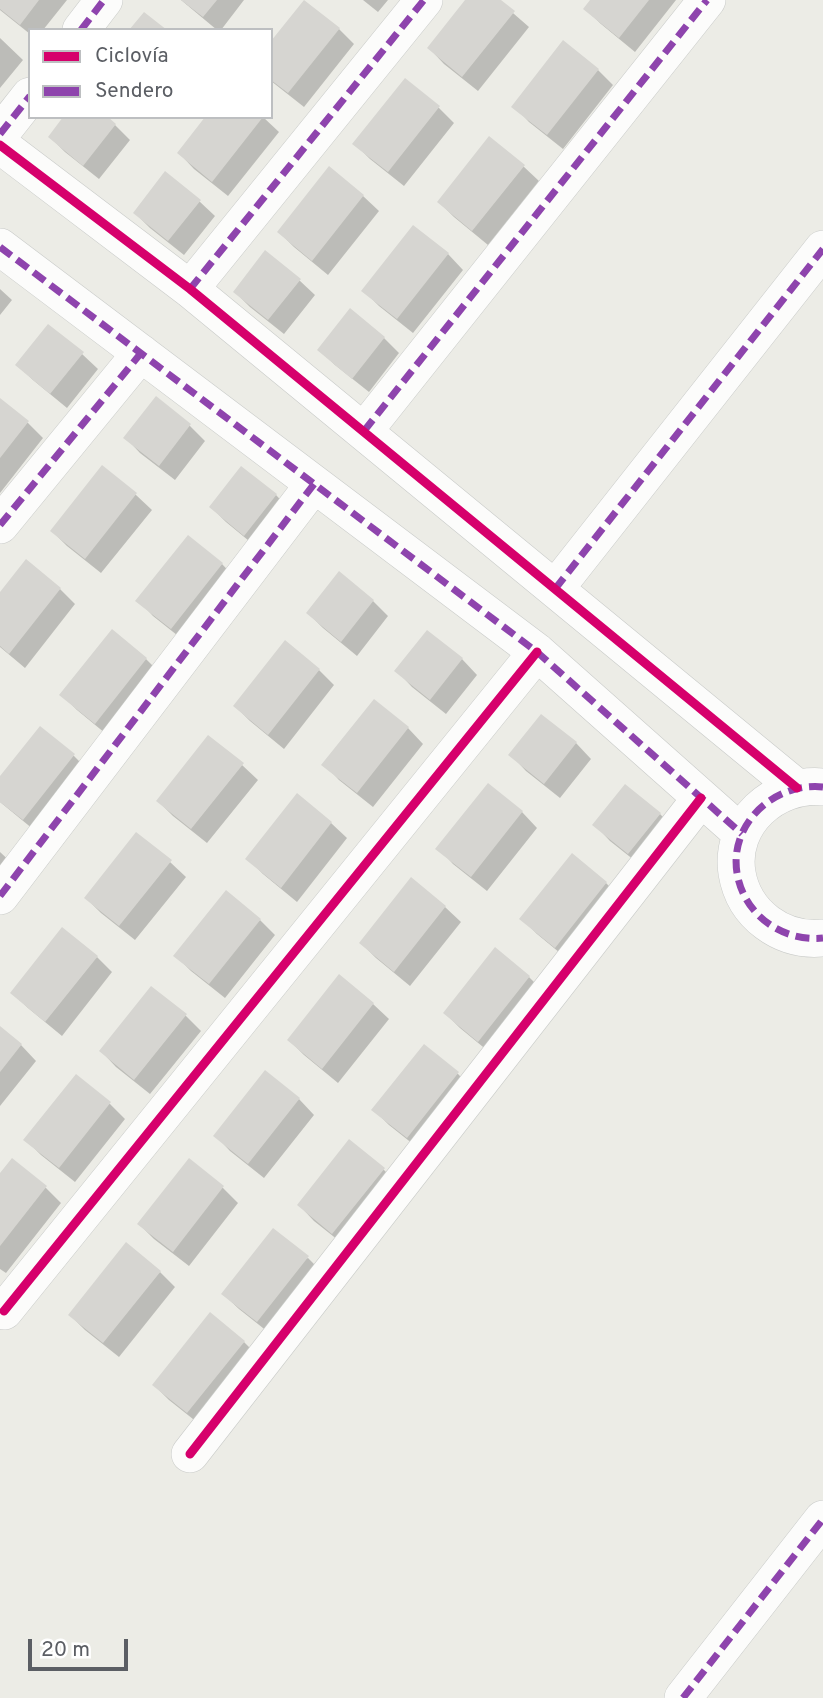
<!DOCTYPE html>
<meta charset="utf-8">
<style>
body{margin:0}
#map{position:relative;width:823px;height:1698px;overflow:hidden;background:#ecece6;font-family:Overpass,sans-serif}
canvas{display:block}
.legend{position:absolute;left:28px;top:28px;width:245px;height:91px;box-sizing:border-box;background:#fff;border:2px solid #bdbfc1;margin:0;padding:9px 12px;list-style:none;font-size:21px;color:#5b5e64}
.legend li{display:flex;align-items:center;gap:14px;height:35px}
.legend b{width:35px;border:2px solid #bdbfc1}
.scale{position:absolute;left:28px;top:1639px;width:100px;height:32px;box-sizing:border-box;border:4px solid #5b5e64;border-top:0;padding-left:9px;font-size:21px;line-height:24px;white-space:nowrap;color:#5b5e64;-webkit-text-stroke:5px #fff;paint-order:stroke}
</style>
<div id="map">
<canvas width="823" height="1698"></canvas>
<ul class="legend">
<li><b style="height:9px;background:#d6006c"></b>Ciclovía</li>
<li><b style="height:9px;background:#8e44ad"></b>Sendero</li>
</ul>
<div class="scale">20 m</div>
</div>
<script>
const ctx = document.querySelector('canvas').getContext('2d');
ctx.lineJoin = 'round';
function fillPath(path, color) { ctx.fillStyle = color; ctx.fill(path, 'evenodd'); }
function strokePath(path, color, width, dash) { ctx.strokeStyle = color; ctx.lineWidth = width; ctx.lineCap = dash ? 'butt' : 'round'; ctx.setLineDash(dash || []); ctx.stroke(path); }
fillPath(new Path2D(`
 M0,0H67L43,30H30V34L0,10Z
 M181,0H244L221,30H217Z
 M363,0H388L378,12Z
 M467,0H498L529,27L478,91L444,64L429,48Z
 M593,0H676L635,52L601,24L585,9Z
 M339,29L354,44L304,107L271,81V44Z
 M0,38L23,60L0,88Z
 M598,70L613,85L563,149L529,122L514,106Z
 M405,80L439,108L454,123L404,186L370,159L355,144Z
 M208,117H263L279,132L228,196L194,169L179,153Z
 M115,125L130,140L99,179L65,152L50,137Z
 M523,166L539,181L488,245L454,217L439,202Z
 M329,169L363,196L379,211L328,275L294,247L279,232Z
 M199,201L215,216L184,255L150,228L135,213Z
 M448,254L463,270L413,333L379,306L363,290Z
 M299,280L315,295L284,334L250,307L235,292Z
 M0,289L12,300L0,315Z
 M384,338L399,353L369,392L335,365L319,350Z
 M82,354L98,369L67,408L33,380L17,365Z
 M156,398L190,426L205,441L175,480L140,453L125,437Z
 M0,400L28,423L43,438L0,493Z
 M102,467L136,495L152,510L101,573L67,546L52,531Z
 M276,495L291,511L260,550L226,522L211,507Z
 M222,564L237,580L187,643L153,616L138,600Z
 M60,589L75,604L25,668L0,647V594Z
 M373,601L388,616L357,656L323,628L308,613Z
 M146,659L161,674L111,738L77,710L62,695Z
 M462,659L477,675L446,714L412,687L397,671Z
 M319,670L334,685L284,749L250,721L235,706Z
 M374,701L408,728L423,744L373,807L339,780L324,764Z
 M40,728L74,756L89,771L39,834L0,802V779Z
 M576,743L591,759L560,798L526,771L511,755Z
 M242,765L258,780L207,843L173,816L158,801Z
 M488,785L522,812L537,828L487,891L453,864L438,848Z
 M297,796L331,823L347,838L297,902L263,874L248,859Z
 M660,814L675,829L644,868L610,841L595,825Z
 M0,852L15,866L0,885Z
 M170,862L186,877L135,940L101,913L86,898Z
 M411,880L445,907L461,922L410,986L376,958L361,943Z
 M606,883L621,898L571,962L537,934L522,919Z
 M260,920L275,935L225,998L191,971L176,956Z
 M97,957L112,972L62,1036L28,1008L12,993Z
 M529,977L544,992L494,1056L460,1028L445,1013Z
 M373,1004L389,1019L338,1083L304,1055L289,1040Z
 M185,1015L201,1031L150,1094L116,1067L101,1051Z
 M0,1029L21,1045L36,1061L0,1106Z
 M424,1046L458,1074L473,1089L423,1152L389,1125L374,1110Z
 M76,1076L110,1104L125,1119L75,1182L41,1155L26,1140Z
 M299,1099L314,1115L264,1178L230,1151L215,1135Z
 M12,1160L46,1188L61,1203L6,1273L0,1269V1175Z
 M189,1160L223,1188L238,1203L189,1266L154,1239L139,1224Z
 M383,1169L399,1185L348,1248L314,1221L299,1205Z
 M308,1258L323,1273L273,1336L239,1309L223,1294Z
 M160,1272L175,1287L119,1357L85,1330L70,1315Z
 M244,1342L259,1357L203,1427L169,1400L154,1385Z`), '#0003');
fillPath(new Path2D(`
 M0,0H39L20,25L0,9Z
 M181,0H217L203,17Z
 M304,0L340,28L288,93L271,80V41Z
 M465,0H501L515,11L462,77L427,48Z
 M590,0H649L619,38L583,9Z
 M144,12L167,30H129Z
 M563,40L599,69L547,135L511,107Z
 M405,78L440,106L388,172L352,144Z
 M63,117H108L116,124L83,166L48,137Z
 M205,117H263L212,182L177,153Z
 M489,136L525,165L472,231L437,202Z
 M329,166L364,195L312,261L277,232Z
 M165,171L201,200L168,241L133,213Z
 M413,225L449,253L397,319L361,291Z
 M265,250L301,279L268,320L233,292Z
 M350,308L385,337L352,379L317,350Z
 M48,324L84,352L50,394L15,365Z
 M156,396L191,424L159,466L123,438Z
 M0,398L29,421L0,458Z
 M102,465L137,493L85,559L50,531Z
 M241,466L277,494L244,536L209,507Z
 M188,535L223,563L171,629L135,601Z
 M26,559L61,588L9,654L0,646V592Z
 M339,571L374,600L341,642L306,613Z
 M112,629L147,658L95,724L59,695Z
 M427,630L463,658L430,700L394,671Z
 M285,640L320,669L268,735L233,706Z
 M374,699L409,727L357,793L321,765Z
 M541,714L577,742L544,784L508,755Z
 M40,726L75,754L23,820L0,802V776Z
 M208,735L244,763L191,829L156,801Z
 M488,783L523,811L471,877L435,849Z
 M625,784L661,813L628,854L592,825Z
 M297,793L332,822L281,888L245,859Z
 M136,832L172,860L119,926L84,898Z
 M572,853L607,882L555,948L519,919Z
 M411,877L446,906L394,972L359,943Z
 M226,890L261,919L209,984L173,956Z
 M62,927L98,956L45,1022L10,993Z
 M495,947L530,976L478,1042L443,1013Z
 M339,974L374,1003L322,1069L287,1040Z
 M151,986L187,1014L134,1080L99,1051Z
 M0,1026L22,1044L0,1072Z
 M424,1044L459,1072L407,1138L371,1110Z
 M265,1070L300,1098L248,1164L213,1136Z
 M76,1074L111,1102L59,1168L23,1140Z
 M349,1139L385,1168L332,1234L297,1205Z
 M12,1158L47,1186L0,1246V1173Z
 M189,1158L224,1186L173,1252L137,1224Z
 M273,1228L309,1256L257,1322L221,1294Z
 M126,1242L161,1271L103,1343L68,1315Z
 M210,1312L245,1341L187,1413L152,1385Z`), '#d6d5d1');
const minor = new Path2D(`
 M81,30L104,0
 M0,134L30,96
 M0,145L190,289L797,788
 M0,247L537,652L742,834
 M190,289L424,0
 M364,431L707,0
 M0,525L141,353
 M555,589L823,249
 M823,787C775,782 729,823 737,873C744,915 782,942 823,938
 M0,896L314,484
 M4,1311L537,652
 M190,1454L701,798
 M683,1698L823,1519`);
strokePath(minor, '#c8cac8', 38);
strokePath(minor, '#fcfcfb', 37);
strokePath(new Path2D(`
 M81,30L104,0
 M0,134L30,96
 M0,247L537,652L742,834
 M190,289L424,0
 M364,431L707,0
 M0,525L141,353
 M555,589L823,249
 M823,787C775,782 729,823 737,873C744,915 782,942 823,938
 M0,896L314,484
 M683,1698L823,1519`), '#8e44ad', 7, [14, 7]);
strokePath(new Path2D(`
 M0,145L190,289L797,788
 M4,1311L537,652
 M190,1454L701,798`), '#d6006c', 9);
</script>
